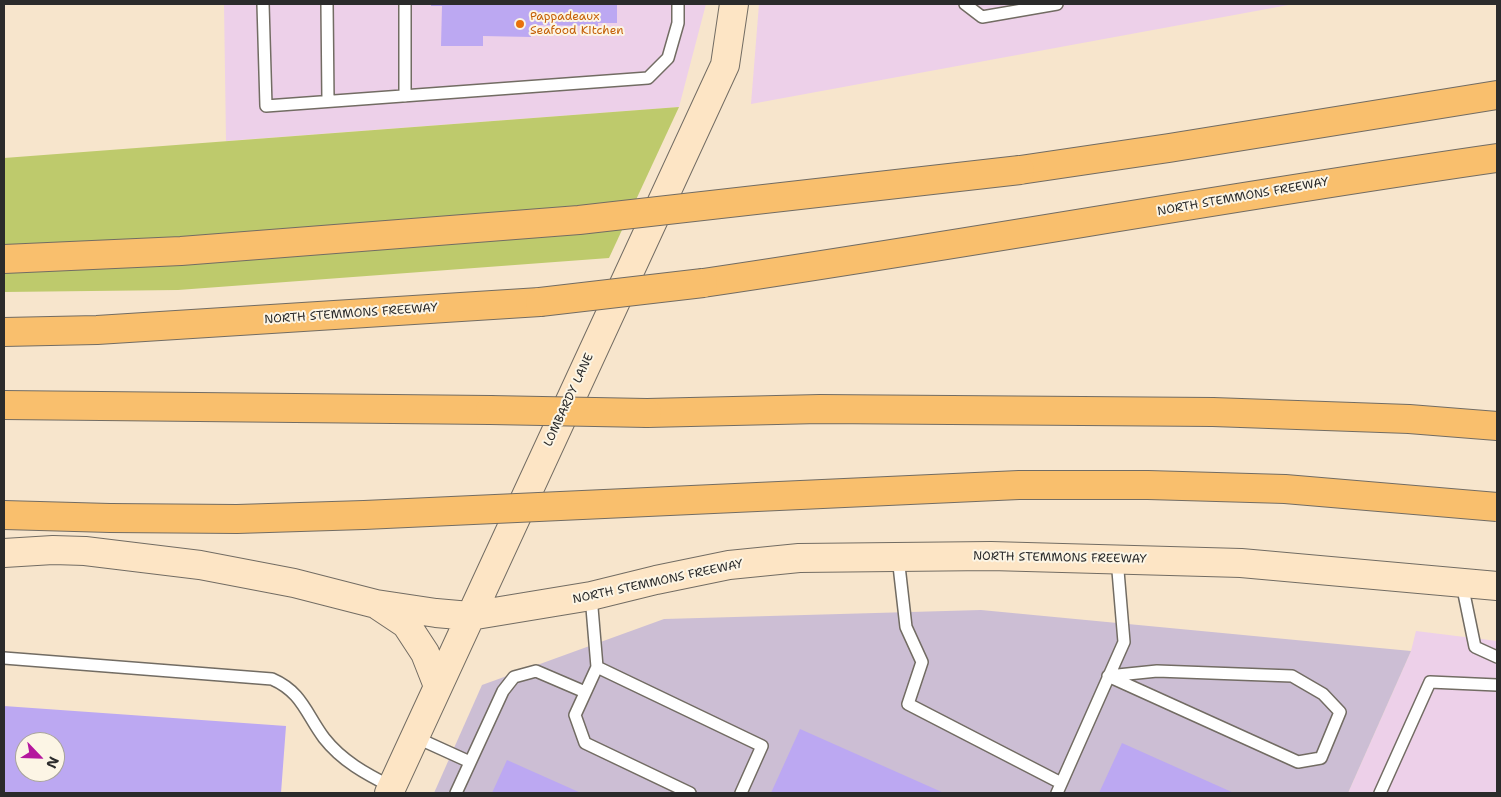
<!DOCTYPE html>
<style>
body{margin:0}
#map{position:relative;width:1501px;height:797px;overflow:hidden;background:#f7e5cc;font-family:"Shantell Sans",sans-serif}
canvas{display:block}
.frame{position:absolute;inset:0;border:5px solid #2b2b2b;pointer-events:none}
.north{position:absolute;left:15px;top:732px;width:50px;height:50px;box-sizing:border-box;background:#fcf5e5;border:1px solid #a8a49b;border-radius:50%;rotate:114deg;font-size:14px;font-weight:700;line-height:20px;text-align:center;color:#2b2b2b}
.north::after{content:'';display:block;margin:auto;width:18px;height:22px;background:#b5179e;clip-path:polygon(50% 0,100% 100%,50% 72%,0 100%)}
</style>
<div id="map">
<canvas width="1501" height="797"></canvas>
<div class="frame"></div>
<div class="north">N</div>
</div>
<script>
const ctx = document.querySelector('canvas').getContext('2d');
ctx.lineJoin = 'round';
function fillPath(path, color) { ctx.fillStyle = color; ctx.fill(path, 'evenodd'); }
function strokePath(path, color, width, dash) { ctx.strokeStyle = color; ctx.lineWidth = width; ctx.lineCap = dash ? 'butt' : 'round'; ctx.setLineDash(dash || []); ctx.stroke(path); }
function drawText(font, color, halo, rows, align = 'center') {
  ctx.font = font + ' "Shantell Sans",sans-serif'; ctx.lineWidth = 4; ctx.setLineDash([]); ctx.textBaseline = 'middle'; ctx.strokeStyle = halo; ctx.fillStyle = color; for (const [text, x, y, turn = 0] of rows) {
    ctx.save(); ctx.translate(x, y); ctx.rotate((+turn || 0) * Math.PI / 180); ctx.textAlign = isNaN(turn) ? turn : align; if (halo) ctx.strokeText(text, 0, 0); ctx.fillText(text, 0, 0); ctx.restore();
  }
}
fillPath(new Path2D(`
 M224,4H706L679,107L226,141Z
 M759,4H1294L751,104Z
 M1416,631L1497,641V793H1348L1411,651Z`), '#edd0e9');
fillPath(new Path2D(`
 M981,610L1411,651L1348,793H434L482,685L664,619Z`), '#ccbed4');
fillPath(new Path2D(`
 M679,107L609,258L178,290L4,292V158Z`), '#beca6c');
fillPath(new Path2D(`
 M431,4H617V23H598V26L531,25V37L483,36V46H441L442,6H431Z
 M4,706L286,726L281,793H4ZM25,742H55V772H25Z
 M800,729L944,793H771Z
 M1122,743L1234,793H1099Z
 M507,760L581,793H492Z`), '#bca8f2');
const lane = new Path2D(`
 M263,4L266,106L648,78L668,58L678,23V4
 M327,4L328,101
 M405,4V96
 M965,4L982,17L1057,4
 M898,557L906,627L922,662L908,704L1061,783
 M1462,584L1475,647L1497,657
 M591,596L597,667L575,715L585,743L690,793
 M4,658L272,679C302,692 306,714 324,738C342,761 366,774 392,787
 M597,667L762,746L741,793
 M1157,671L1292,676L1323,694L1340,712L1321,758L1298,762L1108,676Z
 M415,737L470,762
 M456,793L503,691L514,677L536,671L585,692
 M1057,793L1124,642L1117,559
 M1380,793L1430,682L1497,685`);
const secondary = new Path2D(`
 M4,553L53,550L85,551L200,565L294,583L376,604L436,613L470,616L591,596L656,580L729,565L799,558L991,556L1241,563L1497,586
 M379,606L406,624L425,653L438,686
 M389,793L725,65L734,4`);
const highway = new Path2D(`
 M1020,170L1169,148L1497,95
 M703,283C968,244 1232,196 1497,158
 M4,332L97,330L540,302
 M4,405L490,410
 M647,413L820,409L1213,412L1409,419L1497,426`);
strokePath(lane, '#726c63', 14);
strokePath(secondary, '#726c63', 30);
strokePath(highway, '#726c63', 30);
strokePath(lane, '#fff', 11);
strokePath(secondary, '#fde5c5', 28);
strokePath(highway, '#f9bf6d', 28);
const highwayBridge = new Path2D(`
 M4,259L181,251L579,220L1020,170
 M540,302L703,283
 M490,410L647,413
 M4,515L110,518L237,519L364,515L1019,485H1148L1285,489L1497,507`);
strokePath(highwayBridge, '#726c63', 30, []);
strokePath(highwayBridge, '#f9bf6d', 28);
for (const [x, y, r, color] of [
 [520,24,5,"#e8710a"]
]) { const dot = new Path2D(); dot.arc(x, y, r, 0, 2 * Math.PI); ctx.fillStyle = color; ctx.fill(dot); strokePath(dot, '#fcf5e5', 2); }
drawText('12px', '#c56008', '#fcf5e5', [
 ["Pappadeaux",530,17],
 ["Seafood Kitchen",530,31]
], 'left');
drawText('12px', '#2b2b2b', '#fcf5e5', [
 ["NORTH STEMMONS FREEWAY",1243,197,-10],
 ["NORTH STEMMONS FREEWAY",351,314,-4],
 ["LOMBARDY LANE",569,400,-65],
 ["NORTH STEMMONS FREEWAY",1060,558,1],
 ["NORTH STEMMONS FREEWAY",658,582,-12]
]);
</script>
